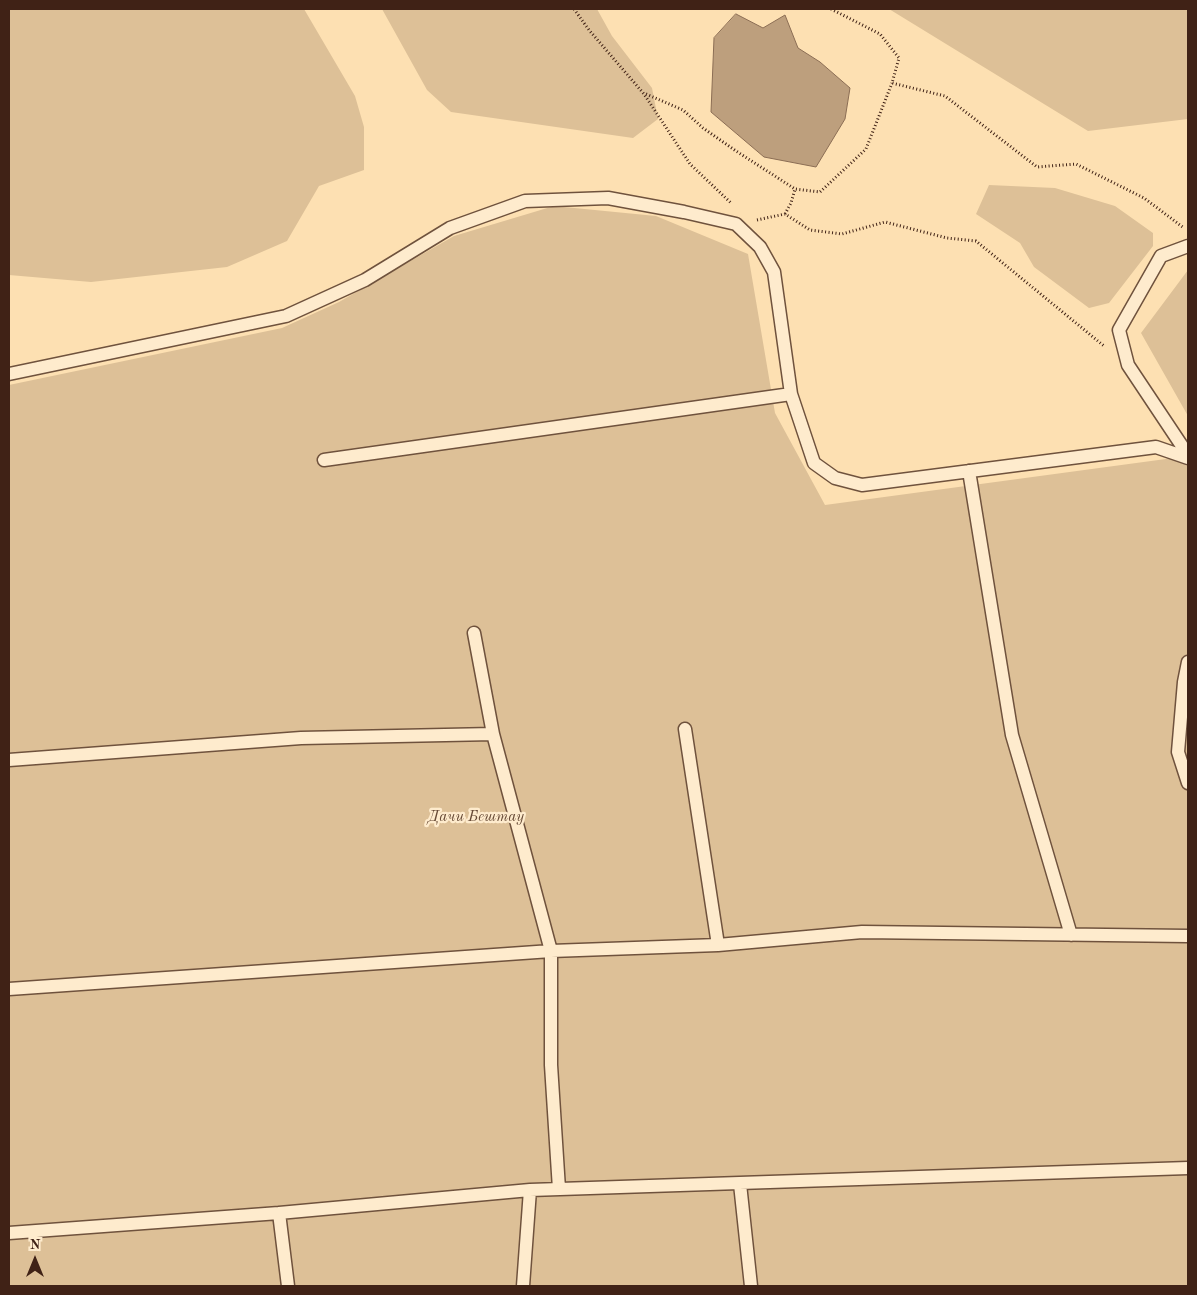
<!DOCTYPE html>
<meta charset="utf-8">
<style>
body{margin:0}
#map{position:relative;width:1197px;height:1295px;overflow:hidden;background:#fde0b2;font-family:"Old Standard TT",serif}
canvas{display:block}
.frame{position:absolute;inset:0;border:10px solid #402216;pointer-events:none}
.north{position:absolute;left:10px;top:1235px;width:50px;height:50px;-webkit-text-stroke:4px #feebcd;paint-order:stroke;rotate:0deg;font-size:14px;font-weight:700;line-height:20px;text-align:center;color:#402216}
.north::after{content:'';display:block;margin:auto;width:18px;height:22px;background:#402216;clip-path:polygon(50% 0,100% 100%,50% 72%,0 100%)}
</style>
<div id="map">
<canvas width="1197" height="1295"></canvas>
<div class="frame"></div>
<div class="north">N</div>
</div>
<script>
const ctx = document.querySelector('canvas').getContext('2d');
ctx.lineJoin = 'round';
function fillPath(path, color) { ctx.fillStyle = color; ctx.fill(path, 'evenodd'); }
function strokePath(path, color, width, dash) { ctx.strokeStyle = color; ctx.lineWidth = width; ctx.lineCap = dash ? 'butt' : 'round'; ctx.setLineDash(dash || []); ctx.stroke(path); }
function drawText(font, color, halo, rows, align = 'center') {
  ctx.font = font + ' "Old Standard TT",serif'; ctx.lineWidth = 4.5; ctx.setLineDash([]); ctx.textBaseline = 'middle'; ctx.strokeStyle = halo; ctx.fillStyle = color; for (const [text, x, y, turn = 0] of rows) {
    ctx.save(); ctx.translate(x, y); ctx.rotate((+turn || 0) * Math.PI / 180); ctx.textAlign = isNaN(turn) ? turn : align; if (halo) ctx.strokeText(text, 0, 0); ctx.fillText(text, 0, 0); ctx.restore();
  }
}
fillPath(new Path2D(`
 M9,9H304L355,96L364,127V170L319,186L287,241L227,267L91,282L9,275Z
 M382,9H597L612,36L652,88L658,119L633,138L451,112L427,90Z
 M889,9H1188V119L1088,131Z
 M989,185L1055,188L1115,206L1153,233V246L1109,303L1089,308L1034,267L1020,243L976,214Z
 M554,206L656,216L748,254L775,413L825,505L1188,456V1286H9V385L282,328L339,302L454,236Z
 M1188,270V416L1141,333Z`), '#ddc097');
const water = new Path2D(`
 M736,14L763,28L785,15L798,48L820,62L850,88L845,119L816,167L764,157L711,112L714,38Z`);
fillPath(water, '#bd9f7d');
strokePath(water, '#8b6d54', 1);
const service = new Path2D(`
 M1188,246L1161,256L1119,330L1128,365L1188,455
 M9,374L286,316L365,280L450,228L525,201L608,198L684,212L736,224L760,247L774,272L791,394L814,463L835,478L862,485L1156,447L1188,458
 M324,460L791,394
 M969,471L1012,735L1071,935
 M474,633L493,734L551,951V1065L559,1189
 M1188,662L1184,682L1178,752L1188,783
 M685,729L718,945
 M9,760L301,738L493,734
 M9,989L551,951L718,945L862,932L1188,936
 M740,1184L751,1286
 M279,1213L288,1286
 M9,1233L279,1213L530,1190L1188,1168
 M523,1286L530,1190`);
strokePath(service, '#6f523d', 15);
strokePath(new Path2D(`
 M574,9L589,30L644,94L690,164L731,203
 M831,9L880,34L899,58L892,83L945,96L1037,167L1076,164L1144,198L1184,228
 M646,94L683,110L703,128L736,151L795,189L820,192L866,149L892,83
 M785,214L791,203L795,189
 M757,220L785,214L810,230L842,234L885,222L947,238L976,241L1104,346`), '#402216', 3, [1, 2.5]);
strokePath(service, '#feebcd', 12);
drawText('italic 15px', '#674a36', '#feebcd', [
 ["Дачи Бештау",476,817]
]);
</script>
